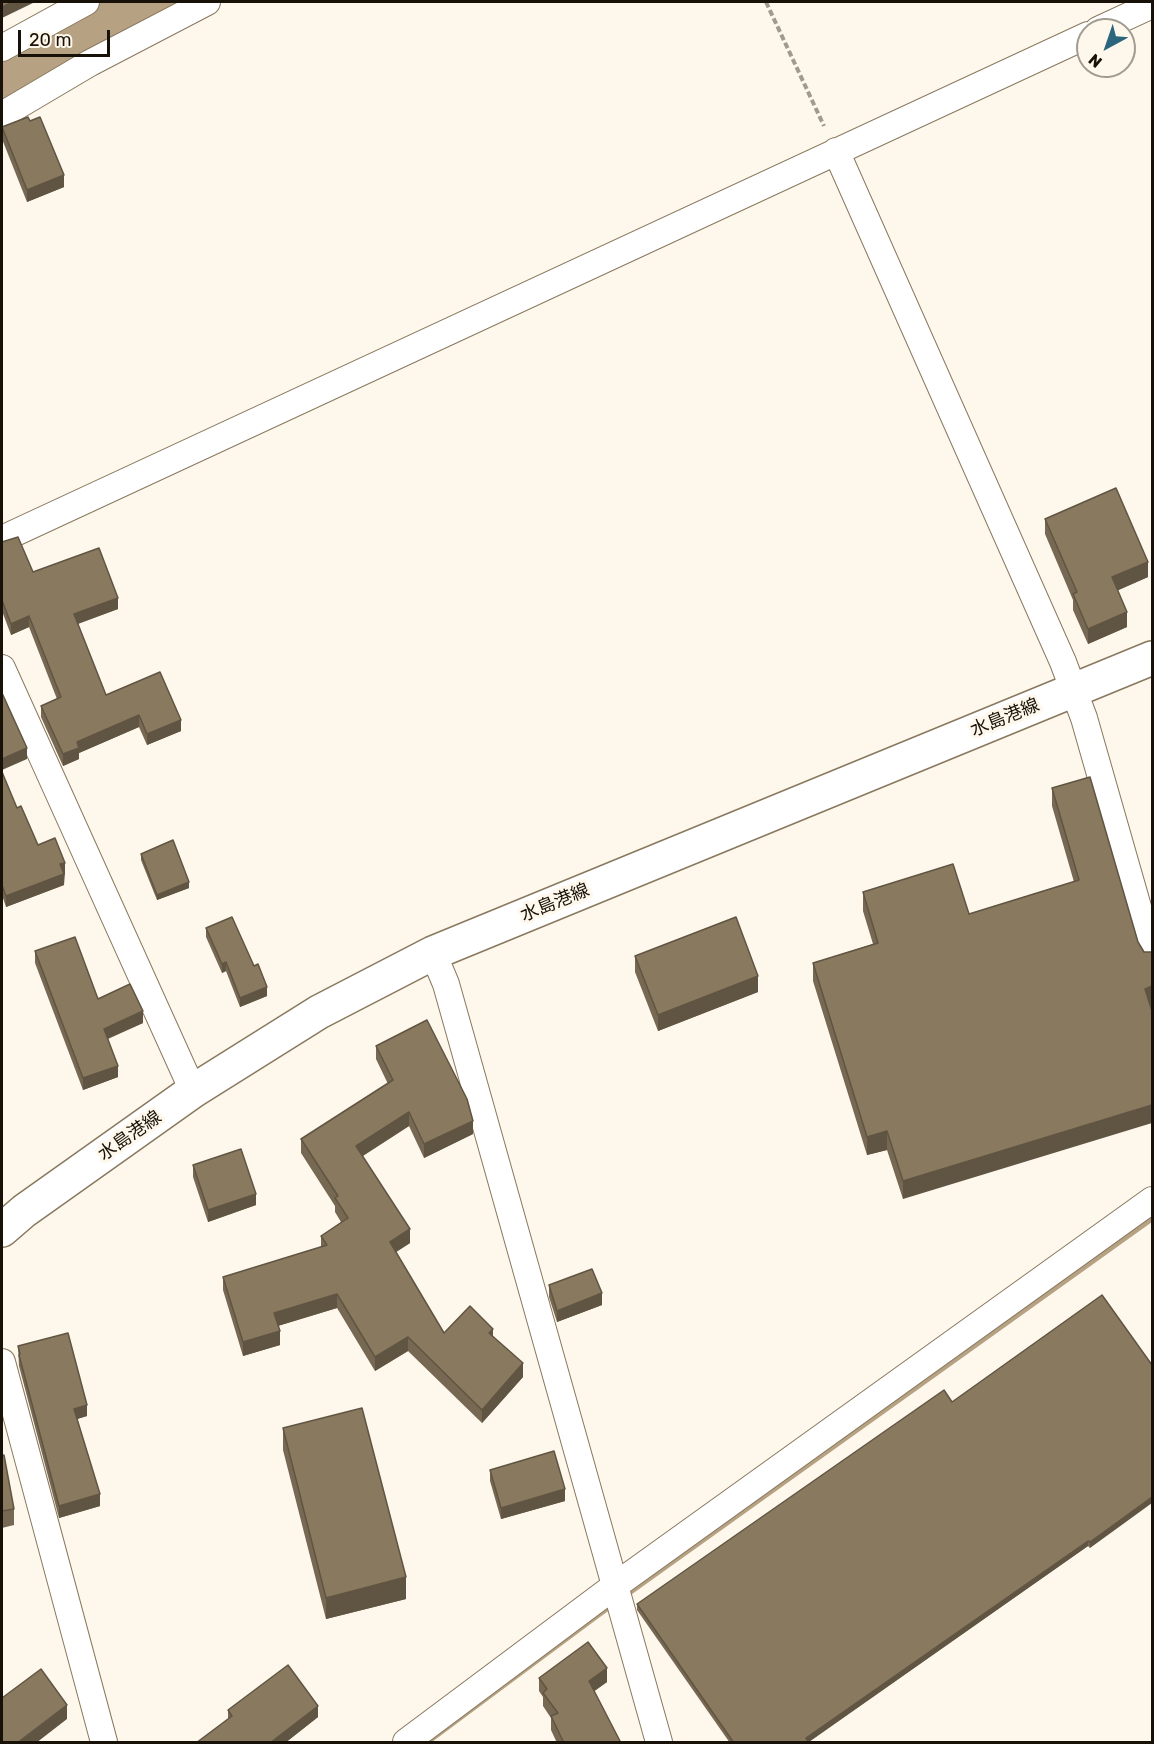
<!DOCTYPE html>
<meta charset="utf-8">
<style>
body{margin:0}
#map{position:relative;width:1154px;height:1744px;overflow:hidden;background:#fef7ec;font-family:Rubik,sans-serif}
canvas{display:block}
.frame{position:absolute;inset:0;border:3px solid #171107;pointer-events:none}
.north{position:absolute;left:1076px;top:18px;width:60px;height:60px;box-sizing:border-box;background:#fef7ec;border:2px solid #a29b90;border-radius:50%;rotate:220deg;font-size:16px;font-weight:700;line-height:24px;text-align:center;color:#171107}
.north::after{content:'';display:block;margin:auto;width:21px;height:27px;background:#2b657e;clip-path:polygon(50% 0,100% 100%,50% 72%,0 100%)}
.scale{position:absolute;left:18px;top:30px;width:92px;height:27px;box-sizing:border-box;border:3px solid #171107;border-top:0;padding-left:8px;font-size:18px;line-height:21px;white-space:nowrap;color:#171107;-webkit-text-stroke:4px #fef7ec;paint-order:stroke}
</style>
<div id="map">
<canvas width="1154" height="1744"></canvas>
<div class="frame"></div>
<div class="north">N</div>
<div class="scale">20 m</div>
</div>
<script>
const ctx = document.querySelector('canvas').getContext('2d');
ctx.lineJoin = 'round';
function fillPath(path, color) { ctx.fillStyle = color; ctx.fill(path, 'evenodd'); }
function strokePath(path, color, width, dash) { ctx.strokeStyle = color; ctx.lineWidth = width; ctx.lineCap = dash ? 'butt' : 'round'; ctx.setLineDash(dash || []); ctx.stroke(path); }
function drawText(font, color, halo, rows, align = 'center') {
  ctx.font = font + ' Rubik,"Noto Sans JP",sans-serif'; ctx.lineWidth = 6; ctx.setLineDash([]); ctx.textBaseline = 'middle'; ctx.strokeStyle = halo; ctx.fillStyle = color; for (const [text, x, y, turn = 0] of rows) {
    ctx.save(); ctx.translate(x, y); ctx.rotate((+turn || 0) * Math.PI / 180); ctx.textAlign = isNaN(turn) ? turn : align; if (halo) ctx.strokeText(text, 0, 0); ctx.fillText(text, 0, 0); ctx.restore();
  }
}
fillPath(new Path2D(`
 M1152,1209V1222L600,1617L432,1742H413Z`), '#b6a283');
strokePath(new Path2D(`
 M2,68L123,2`), '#b6a283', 9);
strokePath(new Path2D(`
 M2,91L157,2`), '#b6a283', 56);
const street = new Path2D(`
 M1098,30L1152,5
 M2,48L86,2
 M2,115L90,63L207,2
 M836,151L1063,662L1084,718L1152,956
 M2,539L1088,35
 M2,668L193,1091
 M433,953L446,984L659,1742
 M2,1362L104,1742
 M406,1742L616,1585L1152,1200`);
const secondary = new Path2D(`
 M2,1230L24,1211L193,1091L319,1012L433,953L1152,658`);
strokePath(street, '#88785e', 28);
strokePath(secondary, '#88785e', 36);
strokePath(new Path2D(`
 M766,2L824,126`), '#a09a8f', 4, [6, 3]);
strokePath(street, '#fff', 26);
strokePath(secondary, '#fff', 33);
fillPath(new Path2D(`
 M2,127L64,187L27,202L2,139Z
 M1045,519L1148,577L1118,590L1127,627L1088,644L1073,610V600L1045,534Z
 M2,542L33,572L118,609L78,624L106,695L181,731L147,745L139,727L79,753V759L63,766L41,717V706L57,699L29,627L11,635L2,611Z
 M2,772L17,808L38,845L65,874L64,885L6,907L2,895Z
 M1052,788L1138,942L1144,952H1152V1004L903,1199L887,1150L867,1155L813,981V963L873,944L863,911V892L969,914L1074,882L1052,806Z
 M141,854L189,888L157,900L141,860Z
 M206,928L254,966L267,996L240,1007L226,971L222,973L206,937Z
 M35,951L98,999L143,1023L108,1039L118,1077L83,1090L35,963Z
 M635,956L758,992L658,1031L635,972Z
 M376,1046L473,1134L424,1158L409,1126L363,1156L410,1243L396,1252L444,1333L493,1337L523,1377L482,1423L408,1351L375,1371L337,1308L278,1326L280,1345L243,1356L223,1290V1277L321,1247V1236L341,1222L335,1212V1206L301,1153V1139L388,1084L376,1059Z
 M193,1165L256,1205L208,1222L193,1177Z
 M549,1285L602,1305L557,1322L549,1297Z
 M18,1346L87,1416L77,1419L100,1506L59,1518L19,1366Z
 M1152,1365L1090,1548L1088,1546L809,1742V1743H730L637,1610V1604L952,1402Z
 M283,1428L406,1599L326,1619L283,1450Z
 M2,1456L14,1509V1525L2,1528Z
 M490,1470L565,1501L501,1519L490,1481Z
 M539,1678L607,1682L594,1691L621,1743H557L551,1730V1718L543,1706V1697L539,1691Z
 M228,1710L318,1717L285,1743H196L228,1719Z`), '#766852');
fillPath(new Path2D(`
 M13,2H35L2,18V7Z
 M64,175V187L27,202V190Z
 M1148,562V577L1112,593V577Z
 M118,598V609L74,625V614Z
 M1127,612V627L1088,644V629Z
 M29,616V627L11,635V624Z
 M139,715V727L79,753V759L63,766V754L77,742Z
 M181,720V731L147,745V734Z
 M27,748V759L2,770V759Z
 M65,863V874L60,875V864Z
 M64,874V885L6,907V896Z
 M189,882V888L157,900V895Z
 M226,962V971L222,973V964Z
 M758,976V992L658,1031V1015Z
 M1152,986V1004L1145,1007V989Z
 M267,987V996L240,1007V998Z
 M143,1011V1023L104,1040V1029Z
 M118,1066V1077L83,1090V1078Z
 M1152,1105V1123L903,1199V1181Z
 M409,1112V1126L356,1160V1146Z
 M473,1121V1134L424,1158V1144Z
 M887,1131V1150L867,1155V1137Z
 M256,1194V1205L208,1222V1210Z
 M410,1229V1243L390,1256V1242Z
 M602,1293V1305L557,1322V1311Z
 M337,1294V1308L274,1327V1313Z
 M493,1329V1342L489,1333Z
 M280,1331V1345L243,1356V1342Z
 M408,1337V1351L375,1371V1357Z
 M523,1363V1377L482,1423V1410Z
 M87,1405V1416L74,1420V1409Z
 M565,1489V1501L501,1519V1508Z
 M100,1494V1506L59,1518V1506Z
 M1152,1497V1503L1090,1548V1542Z
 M1088,1541V1546L807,1743L806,1738Z
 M406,1577V1599L326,1619V1598Z
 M607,1668V1682L589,1695V1681Z
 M67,1705V1719L36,1743H17Z
 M318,1706V1717L285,1743H270Z`), '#605542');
const building = new Path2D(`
 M2,2H13L2,7Z
 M28,117L30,121L40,117L64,175L27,190L2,127Z
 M1116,488L1148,562L1112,577L1127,612L1088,629L1073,594L1077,592L1045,519Z
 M18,537L33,572L99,548L118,598L74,614L106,695L160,672L181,720L147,734L139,715L77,742L79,748L63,754L41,706L61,697L29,616L11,624L2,600V542Z
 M2,693L27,748L2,759Z
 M2,772L17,808L21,806L38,845L55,838L65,863L60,864L64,874L6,896L2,885Z
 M1090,777L1138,942L1144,952H1152V986L1145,989L1152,1011V1105L903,1181L887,1131L867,1137L813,963L878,943L863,892L953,864L969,914L1079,880L1052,788Z
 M173,840L189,882L157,895L141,854Z
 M232,917L254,966L258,964L267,987L240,998L226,962L222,964L206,928Z
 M736,917L758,976L658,1015L635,956Z
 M75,937L98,999L130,984L143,1011L104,1029L118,1066L83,1078L35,951Z
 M427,1020L467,1099L473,1121L424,1144L409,1112L356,1146L410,1229L390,1242L444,1333L470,1306L493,1329L489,1333L523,1363L482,1410L408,1337L375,1357L337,1294L274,1313L280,1331L243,1342L223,1277L327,1245L321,1236L348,1218L335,1198L338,1196L301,1139L393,1080L376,1046Z
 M241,1149L256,1194L208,1210L193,1165Z
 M592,1269L602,1293L557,1311L549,1285Z
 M1102,1295L1152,1365V1497L1090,1542L1088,1541L806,1738L809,1743H734L637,1604L944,1390L952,1402Z
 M68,1333L87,1405L74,1409L100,1494L59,1506L19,1355L20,1354L18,1346Z
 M362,1408L406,1577L326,1598L283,1428Z
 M554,1451L565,1489L501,1508L490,1470Z
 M4,1455L14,1509L2,1511V1456Z
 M588,1642L607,1668L589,1681L621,1743H564L551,1716L558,1713L543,1693L547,1689L539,1678Z
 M288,1665L318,1706L270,1743H196L232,1716L228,1710Z
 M41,1669L67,1705L17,1743H2V1698Z`);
fillPath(building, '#89795f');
strokePath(building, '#605542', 1.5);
drawText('18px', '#171107', '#fef7ec', [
 ["水島港線",1005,718,-22],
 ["水島港線",555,903,-22],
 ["水島港線",130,1136,-35]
]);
</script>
